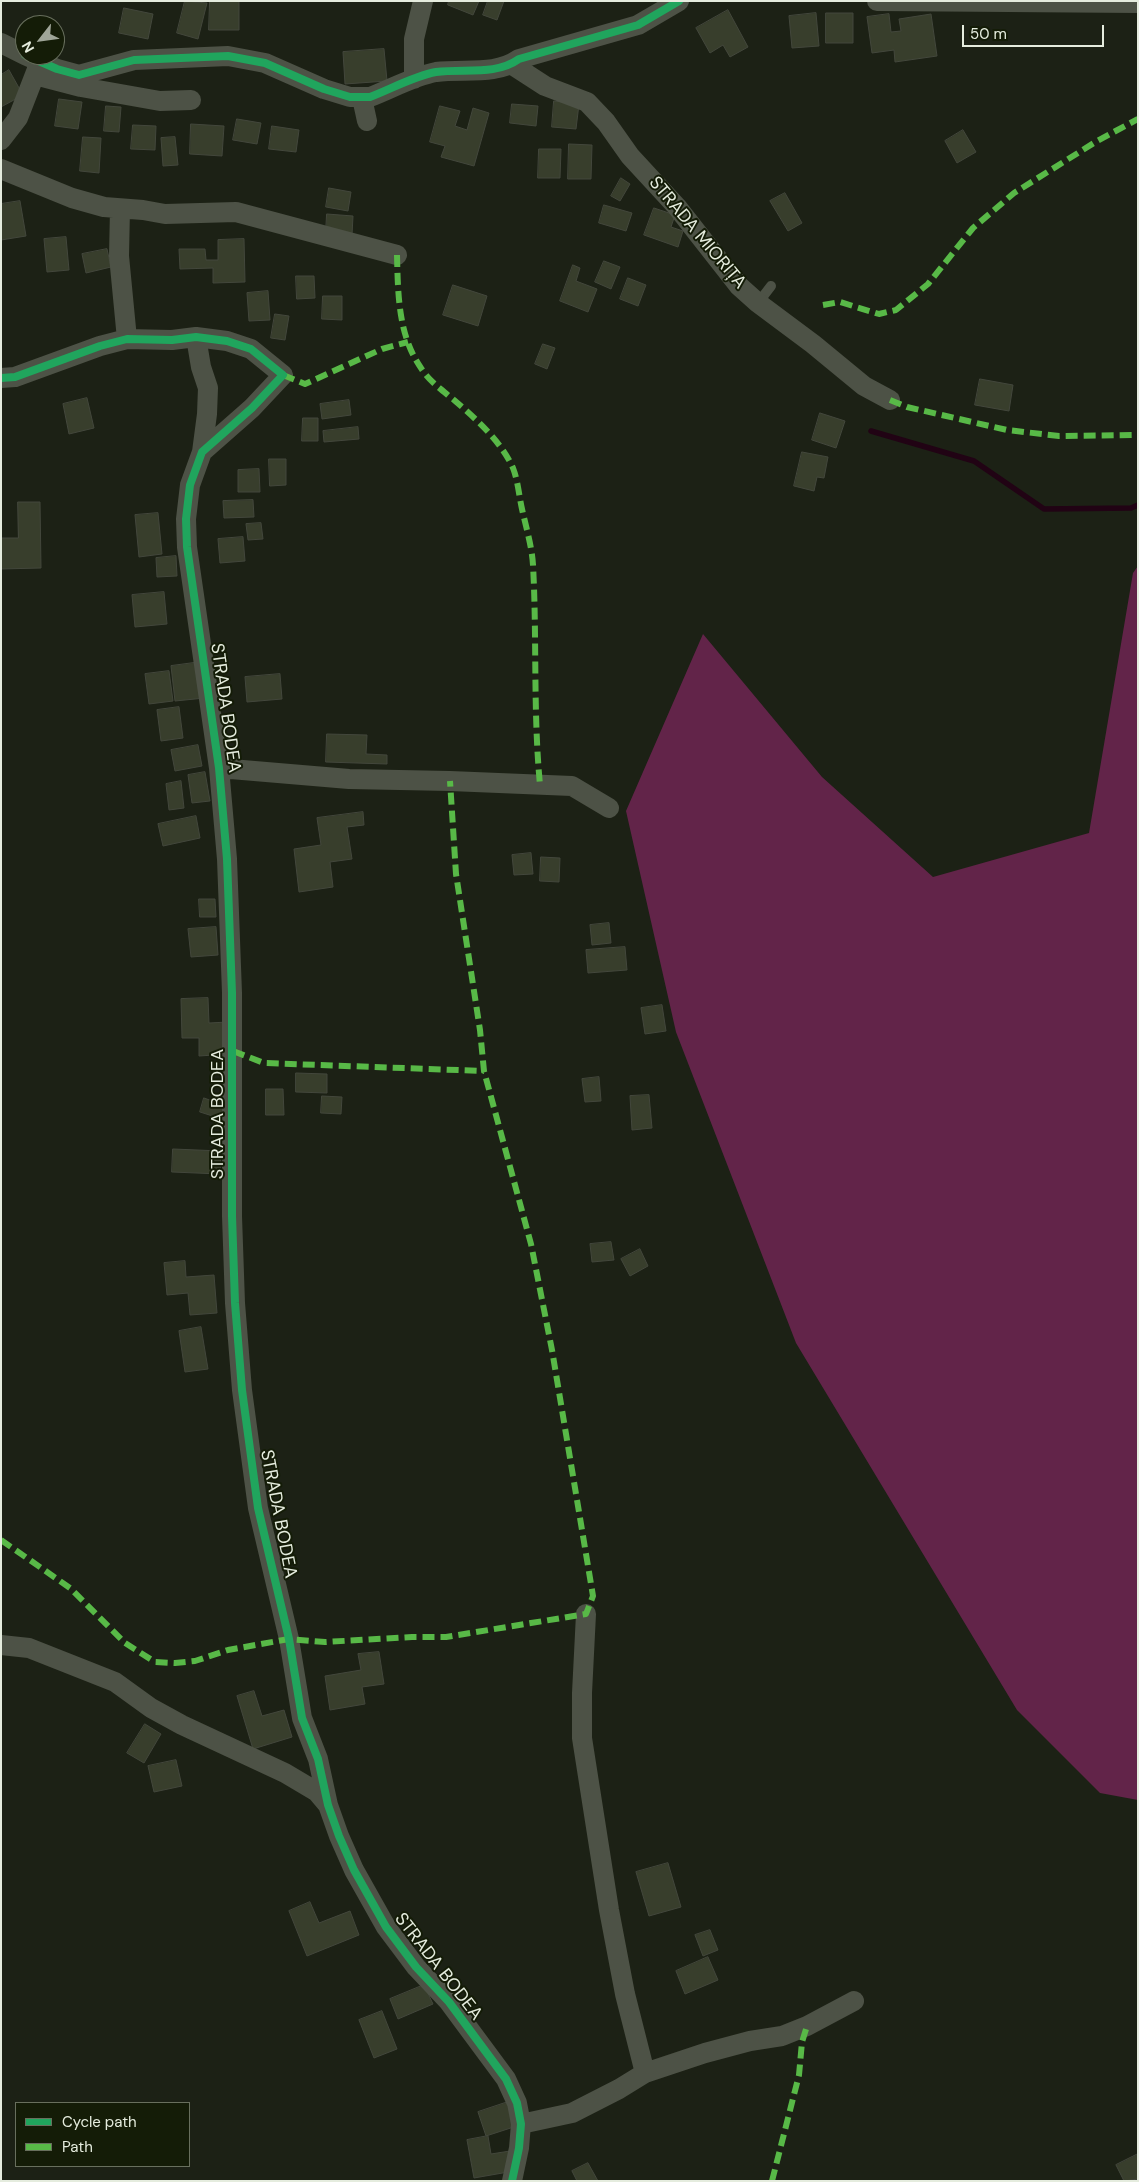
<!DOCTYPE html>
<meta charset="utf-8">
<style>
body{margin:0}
#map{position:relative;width:1139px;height:2182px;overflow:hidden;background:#1c2115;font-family:"DM Sans",sans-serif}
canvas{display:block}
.frame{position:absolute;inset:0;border:2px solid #e5ecde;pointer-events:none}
.legend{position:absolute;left:15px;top:2102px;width:175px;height:65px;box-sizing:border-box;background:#141c07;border:1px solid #686f5d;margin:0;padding:6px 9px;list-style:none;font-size:15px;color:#e5ecde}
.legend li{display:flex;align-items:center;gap:10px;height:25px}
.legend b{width:25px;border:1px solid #686f5d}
.north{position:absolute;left:15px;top:15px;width:50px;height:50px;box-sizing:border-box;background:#141c07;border:1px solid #686f5d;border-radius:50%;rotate:240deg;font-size:14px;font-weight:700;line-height:20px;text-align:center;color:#e5ecde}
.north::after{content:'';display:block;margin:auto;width:18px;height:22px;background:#9fa598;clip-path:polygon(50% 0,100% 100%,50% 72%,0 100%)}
.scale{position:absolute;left:962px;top:25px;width:142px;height:22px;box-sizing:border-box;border:2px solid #e5ecde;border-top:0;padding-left:6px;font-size:15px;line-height:18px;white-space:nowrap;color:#e5ecde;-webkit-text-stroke:4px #141c07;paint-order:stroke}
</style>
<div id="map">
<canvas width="1139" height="2182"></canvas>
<div class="frame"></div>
<ul class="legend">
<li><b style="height:6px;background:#20a55d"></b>Cycle path</li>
<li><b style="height:6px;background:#58b947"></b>Path</li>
</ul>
<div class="north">N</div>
<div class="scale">50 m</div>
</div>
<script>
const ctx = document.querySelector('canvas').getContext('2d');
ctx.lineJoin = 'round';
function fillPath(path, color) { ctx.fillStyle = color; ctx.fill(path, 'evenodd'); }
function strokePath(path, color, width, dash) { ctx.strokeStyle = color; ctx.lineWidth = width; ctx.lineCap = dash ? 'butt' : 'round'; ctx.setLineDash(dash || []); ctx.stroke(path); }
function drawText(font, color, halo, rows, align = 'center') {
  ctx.font = font + ' "DM Sans",sans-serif'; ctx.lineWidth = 4; ctx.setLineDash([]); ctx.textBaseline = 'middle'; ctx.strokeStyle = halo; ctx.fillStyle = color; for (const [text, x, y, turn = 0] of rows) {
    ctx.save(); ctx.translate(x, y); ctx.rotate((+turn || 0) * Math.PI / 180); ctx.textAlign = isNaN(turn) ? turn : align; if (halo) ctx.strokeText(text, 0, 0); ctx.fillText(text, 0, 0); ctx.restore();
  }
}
fillPath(new Path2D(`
 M1138,566V1800L1100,1793L1017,1710L796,1343L676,1032L626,811L703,634L822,777L933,877L1089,833L1133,573Z`), '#622449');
strokePath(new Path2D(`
 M871,431L974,461L1044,509L1131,508L1138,505`), '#210314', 5.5);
const building = new Path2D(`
 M185,1L207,3L198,39L177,33Z
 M210,1H239V30H209Z
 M449,1H479L473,15L448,5Z
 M488,1H504L497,20L483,15Z
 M124,8L153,14L148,39L119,33Z
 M728,10L748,47L730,57L723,45L710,53L696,28Z
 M816,13L819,46L792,48L789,16Z
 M826,13H853V43H826Z
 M889,14L891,32L901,31L899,19L931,14L937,56L895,62L894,50L872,53L867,17Z
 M384,49L387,81L345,84L343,52Z
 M9,70L23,95L1,107V75Z
 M59,99L82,102L78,129L55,126Z
 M554,101L579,104L576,129L552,127Z
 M512,104L538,106L536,126L510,123Z
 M106,106L121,107L119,132L104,131Z
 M440,106L460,111L455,126L467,130L473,108L489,113L474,166L441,157L445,146L430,142Z
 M237,119L261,123L257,144L233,140Z
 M191,124L224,126L222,156L190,154Z
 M133,125L156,126L155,150L131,149Z
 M272,126L299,130L296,152L269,149Z
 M963,130L976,152L957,163L945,141Z
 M83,137L101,138L99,173L80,171Z
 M175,137L178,165L163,166L161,138Z
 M569,144L592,145L591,179H568Z
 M539,149H561L560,178H538Z
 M621,178L630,184L620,201L611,196Z
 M329,188L351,192L348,211L326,207Z
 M785,193L802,223L788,231L770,201Z
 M20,201L26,236L1,240V204Z
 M604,205L632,213L626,231L599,223Z
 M654,208L675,215L671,227L683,231L678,247L644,235Z
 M327,214L353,216L352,235L326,233Z
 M66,237L69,270L47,272L44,239Z
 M244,239L245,282L213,283V268L180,269L179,249H205L206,260H218V240Z
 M107,249L111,267L86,273L82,254Z
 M604,261L620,267L611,289L595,282Z
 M573,265L580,268L576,281L597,289L588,312L560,301Z
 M296,276H314L315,298L297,299Z
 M628,278L646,285L638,306L620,299Z
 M453,285L487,296L478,326L443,315Z
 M268,291L270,320L249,321L247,293Z
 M323,296H342V320L322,319Z
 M275,314L289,316L285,340L271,338Z
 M543,344L555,348L547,369L535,364Z
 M980,379L1013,385L1009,411L975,405Z
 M87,398L94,428L69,434L63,404Z
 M349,400L351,415L322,419L320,404Z
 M820,413L845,421L836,448L812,440Z
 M303,418H318V441H302Z
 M358,427L359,439L324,442L323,431Z
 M802,452L828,457L824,478L817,477L814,491L794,486Z
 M269,459H286V485L270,486Z
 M259,469L260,492H238V470Z
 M253,500L254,517L224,518L223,501Z
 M18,502H40L41,568L1,569V538H18Z
 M158,513L162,554L139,557L135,515Z
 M261,523L263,539L248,540L246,524Z
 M243,537L245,561L220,563L218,539Z
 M176,556L177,576L157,577L156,558Z
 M164,592L167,624L135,627L132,595Z
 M201,662L205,698L175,701L171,666Z
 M169,671L173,701L149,704L145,674Z
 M280,674L282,699L247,702L245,677Z
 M179,707L183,738L161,741L157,710Z
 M327,734L367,735L366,754L387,755V764L326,762Z
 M198,745L202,766L175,771L171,750Z
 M205,772L210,801L192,803L188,775Z
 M181,781L184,808L169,810L166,784Z
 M363,812L364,825L347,827L352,859L330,862L333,887L299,892L294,849L321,845L317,818Z
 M196,816L200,838L163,846L158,824Z
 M531,853L533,874L514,875L512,855Z
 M541,857L560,858L559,882L540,881Z
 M199,899H215L216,917H200Z
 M609,923L611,943L592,945L590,925Z
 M216,927L218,955L191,957L188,929Z
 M625,947L627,970L588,973L586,950Z
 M208,998L209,1023L228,1022L229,1054L199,1056V1038H182L181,999Z
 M662,1005L666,1031L645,1034L641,1008Z
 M296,1073L327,1074V1093L296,1092Z
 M599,1077L601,1101L585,1102L582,1079Z
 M266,1089H283L284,1115H266Z
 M649,1095L652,1128L632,1130L630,1096Z
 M322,1096L342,1097L341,1114L321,1113Z
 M204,1098L226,1106L222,1119L200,1112Z
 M173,1149L221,1151L220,1174L172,1172Z
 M611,1242L614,1260L592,1262L590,1244Z
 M640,1249L648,1266L630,1276L621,1259Z
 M185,1261L186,1277L214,1275L217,1313L190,1315L188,1293L167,1295L164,1263Z
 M201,1327L208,1369L185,1372L179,1331Z
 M379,1652L384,1684L362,1687L365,1704L330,1710L325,1676L361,1670L358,1654Z
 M254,1691L262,1716L284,1710L292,1737L253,1749L237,1696Z
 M145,1724L161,1734L144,1763L127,1753Z
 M176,1760L182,1786L154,1792L148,1766Z
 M668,1863L681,1907L649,1916L636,1872Z
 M310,1902L319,1923L350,1911L359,1935L307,1956L289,1911Z
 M710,1930L718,1950L703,1956L695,1935Z
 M708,1957L718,1980L685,1994L676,1971Z
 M424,1985L433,2004L398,2019L390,1999Z
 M382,2011L397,2049L374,2058L359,2020Z
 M511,2101L520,2125L486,2136L478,2112Z
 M488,2136L491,2154L510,2151L514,2171L474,2178L467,2140Z
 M1138,2154V2179L1124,2181L1116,2165Z
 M588,2163L598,2181H577L572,2171Z`);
fillPath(building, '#383e2c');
strokePath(building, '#43473c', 1);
strokePath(new Path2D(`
 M758,303L771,286`), '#4d5246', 10);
strokePath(new Path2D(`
 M877,1L1138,3
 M1,43L25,55
 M25,55L57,69L79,75L134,60L228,56L265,63L324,89L350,97H370C391,89 414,76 436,72C464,68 495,76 519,59L638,25L679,1
 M511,64L545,86L587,102L606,122L630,156L677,207L739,286L758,303L813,344L864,386L890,400
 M35,75L81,87L160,101L191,100
 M414,79V39L423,1
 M362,98L367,121
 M1,140L18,118L39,64
 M1,169L72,198L104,207L143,210L165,214L236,212L397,255
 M120,209L119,256L127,339
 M196,337L201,367L208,388L207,414L202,452
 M1,378L15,377L100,346L127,339L172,340L196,337L227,341L251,349L283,375L252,408L202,452L190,485L186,519L187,547L219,768L227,859L232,993V1216L235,1303L242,1390L258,1508L289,1639L302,1718L318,1759L328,1805L339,1836L354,1870L386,1927L416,1967L449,2002L506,2079L517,2103L521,2124L519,2148L512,2181
 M219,768L349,779L450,781L572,786L609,808
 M586,1614L582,1693V1738L609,1910L625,1994L645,2073
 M1,1645L29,1648L115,1682L151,1708L182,1725L285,1773L317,1792L328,1805
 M521,2124L572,2113L619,2089L645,2073L705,2053L750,2041L782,2036L807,2026L854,2001`), '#4d5246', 20);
strokePath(new Path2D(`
 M397,255C398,294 398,335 421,368C429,381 442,390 454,400C476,419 501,441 513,468C518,481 519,496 522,509C526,527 532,547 533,565C537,638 533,712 540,785
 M823,305L840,302L879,314L896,310L928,284L973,228L1014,193L1097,141L1138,119
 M283,375L305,384L382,349L408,342
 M890,400L907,407L1007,430L1059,436L1138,435
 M233,1051L264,1063L484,1071
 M1,1540L70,1588L125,1643L155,1662L175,1663L195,1661L228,1650L289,1639L325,1642L412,1637H446L586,1614L593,1596L552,1350L531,1244L484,1071L480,1030L456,874L450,781
 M772,2181L799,2075L802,2042L807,2026`), '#58b947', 6, [12, 6]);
strokePath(new Path2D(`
 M25,55L57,69L79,75L134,60L228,56L265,63L324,89L350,97H370C391,89 414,76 436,72C464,68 495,76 519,59L638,25L679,1
 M1,378L15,377L100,346L127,339L172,340L196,337L227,341L251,349L283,375L252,408L202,452L190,485L186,519L187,547L219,768L227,859L232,993V1216L235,1303L242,1390L258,1508L289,1639L302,1718L318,1759L328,1805L339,1836L354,1870L386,1927L416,1967L449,2002L506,2079L517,2103L521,2124L519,2148L512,2181`), '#20a55d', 8);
drawText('18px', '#e5ecde', '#141c07', [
 ["STRADA MIORIȚA",697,233,50],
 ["STRADA BODEA",225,708,82],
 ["STRADA BODEA",218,1114,-90],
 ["STRADA BODEA",278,1514,79],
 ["STRADA BODEA",438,1967,52]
]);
</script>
